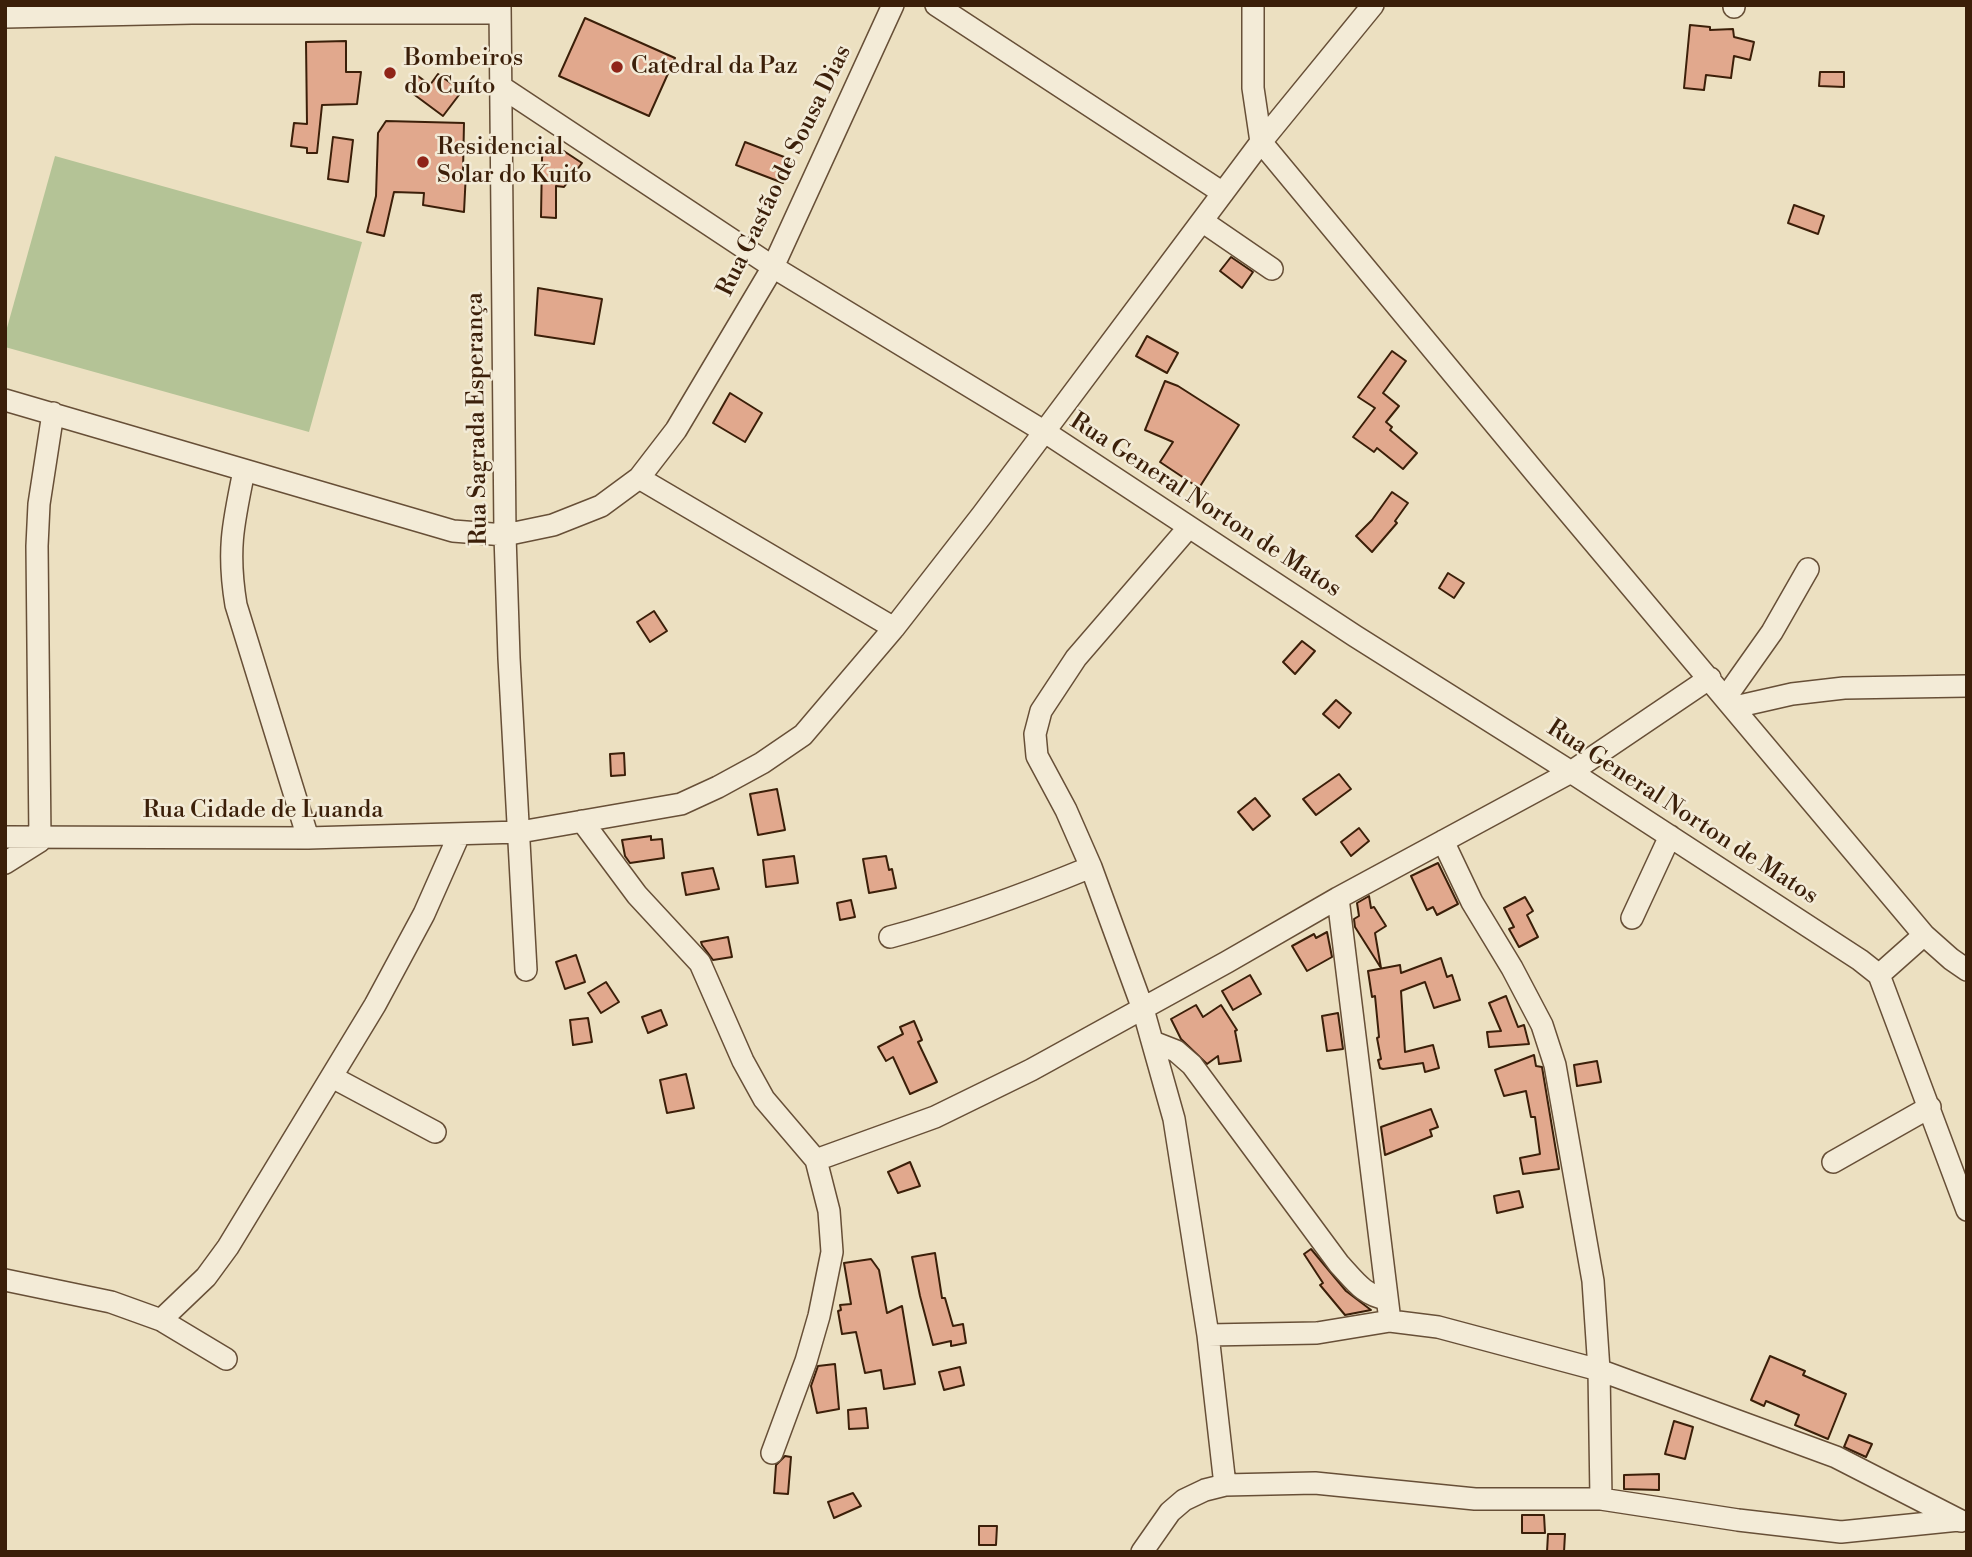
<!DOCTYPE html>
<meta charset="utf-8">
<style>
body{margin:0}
#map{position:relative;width:1972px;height:1557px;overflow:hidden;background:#ece0c1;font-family:"Libre Bodoni",serif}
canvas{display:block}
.frame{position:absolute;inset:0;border:7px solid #3b1f09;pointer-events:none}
</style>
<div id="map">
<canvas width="1972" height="1557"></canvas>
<div class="frame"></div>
</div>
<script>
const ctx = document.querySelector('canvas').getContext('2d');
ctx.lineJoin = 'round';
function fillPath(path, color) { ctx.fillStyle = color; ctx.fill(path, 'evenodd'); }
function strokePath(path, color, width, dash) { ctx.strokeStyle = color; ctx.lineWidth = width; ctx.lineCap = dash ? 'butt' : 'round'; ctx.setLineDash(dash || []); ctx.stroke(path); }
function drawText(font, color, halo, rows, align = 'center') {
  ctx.font = font + ' "Libre Bodoni",serif'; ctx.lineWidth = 5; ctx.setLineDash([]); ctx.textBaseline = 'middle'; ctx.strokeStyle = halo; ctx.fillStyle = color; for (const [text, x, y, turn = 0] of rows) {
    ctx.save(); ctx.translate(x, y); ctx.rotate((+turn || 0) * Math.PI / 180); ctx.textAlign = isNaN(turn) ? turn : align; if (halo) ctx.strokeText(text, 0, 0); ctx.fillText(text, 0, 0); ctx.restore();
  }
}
fillPath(new Path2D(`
 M55,156L362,242L309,432L5,347V335Z`), '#b4c396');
const building = new Path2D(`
 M585,18L675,58L649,116L559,76Z
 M1690,25L1710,27V30L1733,29L1734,37L1754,42L1750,60L1734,56L1731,78L1706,75L1704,90L1684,88Z
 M346,41V72H361L357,104L322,105L317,153H307V148L291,146L294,123L307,124L306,42Z
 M1820,72H1844V87L1819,86Z
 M438,74L462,91L443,116L408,90L418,76L430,85Z
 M386,121L464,123L463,172H466L464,212L423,205L424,193L394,192L384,236L367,232L376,196L378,133Z
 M333,137L353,140L348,182L328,179Z
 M745,142L792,160L783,183L736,165Z
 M553,144L582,163L564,187L556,186V218L541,217L542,158L544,148Z
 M1794,205L1824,216L1818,234L1788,223Z
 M1231,257L1253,272L1242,288L1220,271Z
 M538,288L602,299L594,344L535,335Z
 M1147,336L1178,353L1167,373L1136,356Z
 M1392,351L1406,361L1383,393L1399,406L1386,422L1392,427L1390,430L1417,453L1403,469L1377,448L1374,452L1353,437L1375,408L1358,397Z
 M1165,381L1178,386L1239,425L1199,488L1160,462L1173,442L1145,430Z
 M730,393L762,413L745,442L713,423Z
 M1392,492L1408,503L1395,521L1397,523L1372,552L1356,536L1372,520Z
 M1448,573L1464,583L1454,598L1439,588Z
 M654,611L667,631L650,642L637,622Z
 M1302,641L1315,651L1295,674L1283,662Z
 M1336,700L1351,713L1339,728L1323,714Z
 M624,753L625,775L611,776L610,754Z
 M1339,774L1351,789L1316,815L1303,799Z
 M777,789L785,830L758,835L750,794Z
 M1255,798L1270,816L1253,830L1238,812Z
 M1359,828L1369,841L1351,856L1341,842Z
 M651,836V840L662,839L664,858L630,863L625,856L622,840Z
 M794,856L798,883L766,887L763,860Z
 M886,856L889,870L892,869L896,888L869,893L863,859Z
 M1438,863L1458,904L1437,915L1433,907L1427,910L1411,876Z
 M713,868L719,889L686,895L682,873Z
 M1369,896L1371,908L1374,907L1386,926L1375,933L1381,968L1355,927L1354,919L1359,916L1357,903Z
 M1525,897L1533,911L1527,915L1538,937L1519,947L1509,929L1514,927L1504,908Z
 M851,900L855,917L840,920L837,903Z
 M1327,932L1332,957L1307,971L1292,946L1314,934L1316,938Z
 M728,937L732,957L713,960L702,945L701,942Z
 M576,955L585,982L565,989L556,962Z
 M1441,958L1447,977L1452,975L1460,1000L1434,1008L1425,982L1401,991L1405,1052L1433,1045L1439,1068L1425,1072L1423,1063L1383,1069L1380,1068L1378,1060L1381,1059L1377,1038L1379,1037L1375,996L1372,997L1368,971L1400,965L1401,973Z
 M1250,975L1261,994L1233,1010L1222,991Z
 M606,982L619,1002L601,1013L588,993Z
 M1506,996L1518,1027L1524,1025L1529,1044L1489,1047L1487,1032L1501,1031L1489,1003Z
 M1196,1005L1203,1017L1221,1005L1237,1030L1235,1031L1241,1061L1219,1064L1218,1056L1207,1064L1181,1039L1171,1019Z
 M661,1010L667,1025L648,1033L642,1017Z
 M1338,1013L1343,1049L1327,1051L1322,1016Z
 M588,1018L592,1042L573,1045L570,1020Z
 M914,1021L922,1040L918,1042L937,1082L910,1094L893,1057L886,1061L878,1047L903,1034L900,1027Z
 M1534,1055L1536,1066L1542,1067L1559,1169L1523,1174L1520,1158L1540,1154L1535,1117H1531L1526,1091L1504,1096L1495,1070Z
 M1597,1061L1601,1082L1577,1086L1574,1065Z
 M686,1074L694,1108L667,1113L660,1080Z
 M1431,1109L1438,1127L1430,1130L1432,1136L1385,1155L1381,1127Z
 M910,1162L920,1186L898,1193L888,1172Z
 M1519,1191L1523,1207L1497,1213L1494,1196Z
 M1311,1249L1346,1291L1371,1310L1345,1315L1320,1285L1323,1283L1304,1254Z
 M935,1253L942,1298H945L953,1326L963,1324L966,1343L951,1346V1341L933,1345L920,1296L912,1257Z
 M871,1259L879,1270L887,1313L902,1306L915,1384L884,1389L881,1370L865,1373L856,1332L842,1334L838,1311L841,1310L840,1305L851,1304L844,1263Z
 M1770,1356L1805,1371L1803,1375L1846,1394L1828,1439L1795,1425L1799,1415L1766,1401L1764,1406L1751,1400Z
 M835,1364L839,1409L817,1413L811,1386L818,1366Z
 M960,1367L964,1385L944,1390L939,1372Z
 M866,1408L868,1428L849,1429L848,1410Z
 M1674,1421L1693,1427L1685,1459L1665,1454Z
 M1849,1435L1872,1444L1866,1457L1844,1447Z
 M785,1456L791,1457L788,1494L774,1493L776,1465Z
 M1659,1474V1490L1624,1489V1475Z
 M853,1493L861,1506L834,1518L828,1502Z
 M1522,1515H1544L1545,1533H1522Z
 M979,1526H997L996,1545H979Z
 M1548,1534H1565L1564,1552H1547Z`);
fillPath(building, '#e1a88d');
strokePath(building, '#3b1f09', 2);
const minor = new Path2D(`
 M500,5L505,535L509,658L526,970
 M936,5L1223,193
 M1253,5V88L1261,142L1538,476L1924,935L1951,959L1967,970
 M1734,7V5
 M5,17L192,13H500
 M500,86L773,267L1045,432L1355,636L1571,772L1860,960L1879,975L1967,1210
 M1202,221L1272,269
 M5,400L453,531L505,535L553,525L601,506L639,478L676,430L773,267L893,5
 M244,471C233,524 227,551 236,605L308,838
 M639,478L894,628
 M1189,527L1076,658L1041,711L1035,734L1037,756L1066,810L1091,867L1143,1009L1174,1119L1208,1335L1225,1485
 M1726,697L1772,632L1808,569
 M1735,707L1792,694L1844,688L1967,686
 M582,821L637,895L700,963L743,1061L764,1099L816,1160L829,1211L832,1252L819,1316L806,1361L772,1453
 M5,837L308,838L520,832L681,804L718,787L762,763L803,735L894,628L982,515L1261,142L1373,5
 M1443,841L1472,902L1512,968L1542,1025L1555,1065L1593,1281L1599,1370L1601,1499
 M5,863L40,841L37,546L39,504L53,413
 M1338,898L1390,1321
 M1632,918L1670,836
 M890,937C961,918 1023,895 1091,867
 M1879,975L1924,935
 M1153,1042L1176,1051L1192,1065L1339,1264C1354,1280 1364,1296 1387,1299
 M332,1077L435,1132
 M816,1160L935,1117L1031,1070L1227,962L1338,898L1571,772L1710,678
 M1833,1162L1930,1107
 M5,1280L111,1302L161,1320L226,1359
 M161,1320L206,1277L228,1247L375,1005L424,914L459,835
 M1208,1335L1317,1333L1390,1321L1438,1327L1599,1370L1836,1457L1961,1521
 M1142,1552L1170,1512L1184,1500L1205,1490L1225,1485L1315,1483L1475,1499H1601L1738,1520L1841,1532L1959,1520`);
strokePath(minor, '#674f37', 24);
strokePath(minor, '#f3ebd7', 21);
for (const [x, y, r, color] of [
 [617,67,7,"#8f2418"],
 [390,73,7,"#8f2418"],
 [423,162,7,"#8f2418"]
]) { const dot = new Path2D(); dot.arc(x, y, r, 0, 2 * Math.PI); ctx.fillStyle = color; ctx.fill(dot); strokePath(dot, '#f3ebd7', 2.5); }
drawText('24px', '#3b1f09', '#f3ebd7', [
 ["Bombeiros",404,59],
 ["do Cuíto",404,87],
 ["Catedral da Paz",631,67],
 ["Residencial",437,148],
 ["Solar do Kuito",437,176]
], 'left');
drawText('24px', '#3b1f09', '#f3ebd7', [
 ["Rua Gastão de Sousa Dias",785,171,-64],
 ["Rua Sagrada Esperança",478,419,-91],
 ["Rua General Norton de Matos",1205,506,33],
 ["Rua Cidade de Luanda",263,811],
 ["Rua General Norton de Matos",1682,813,33]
]);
</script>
